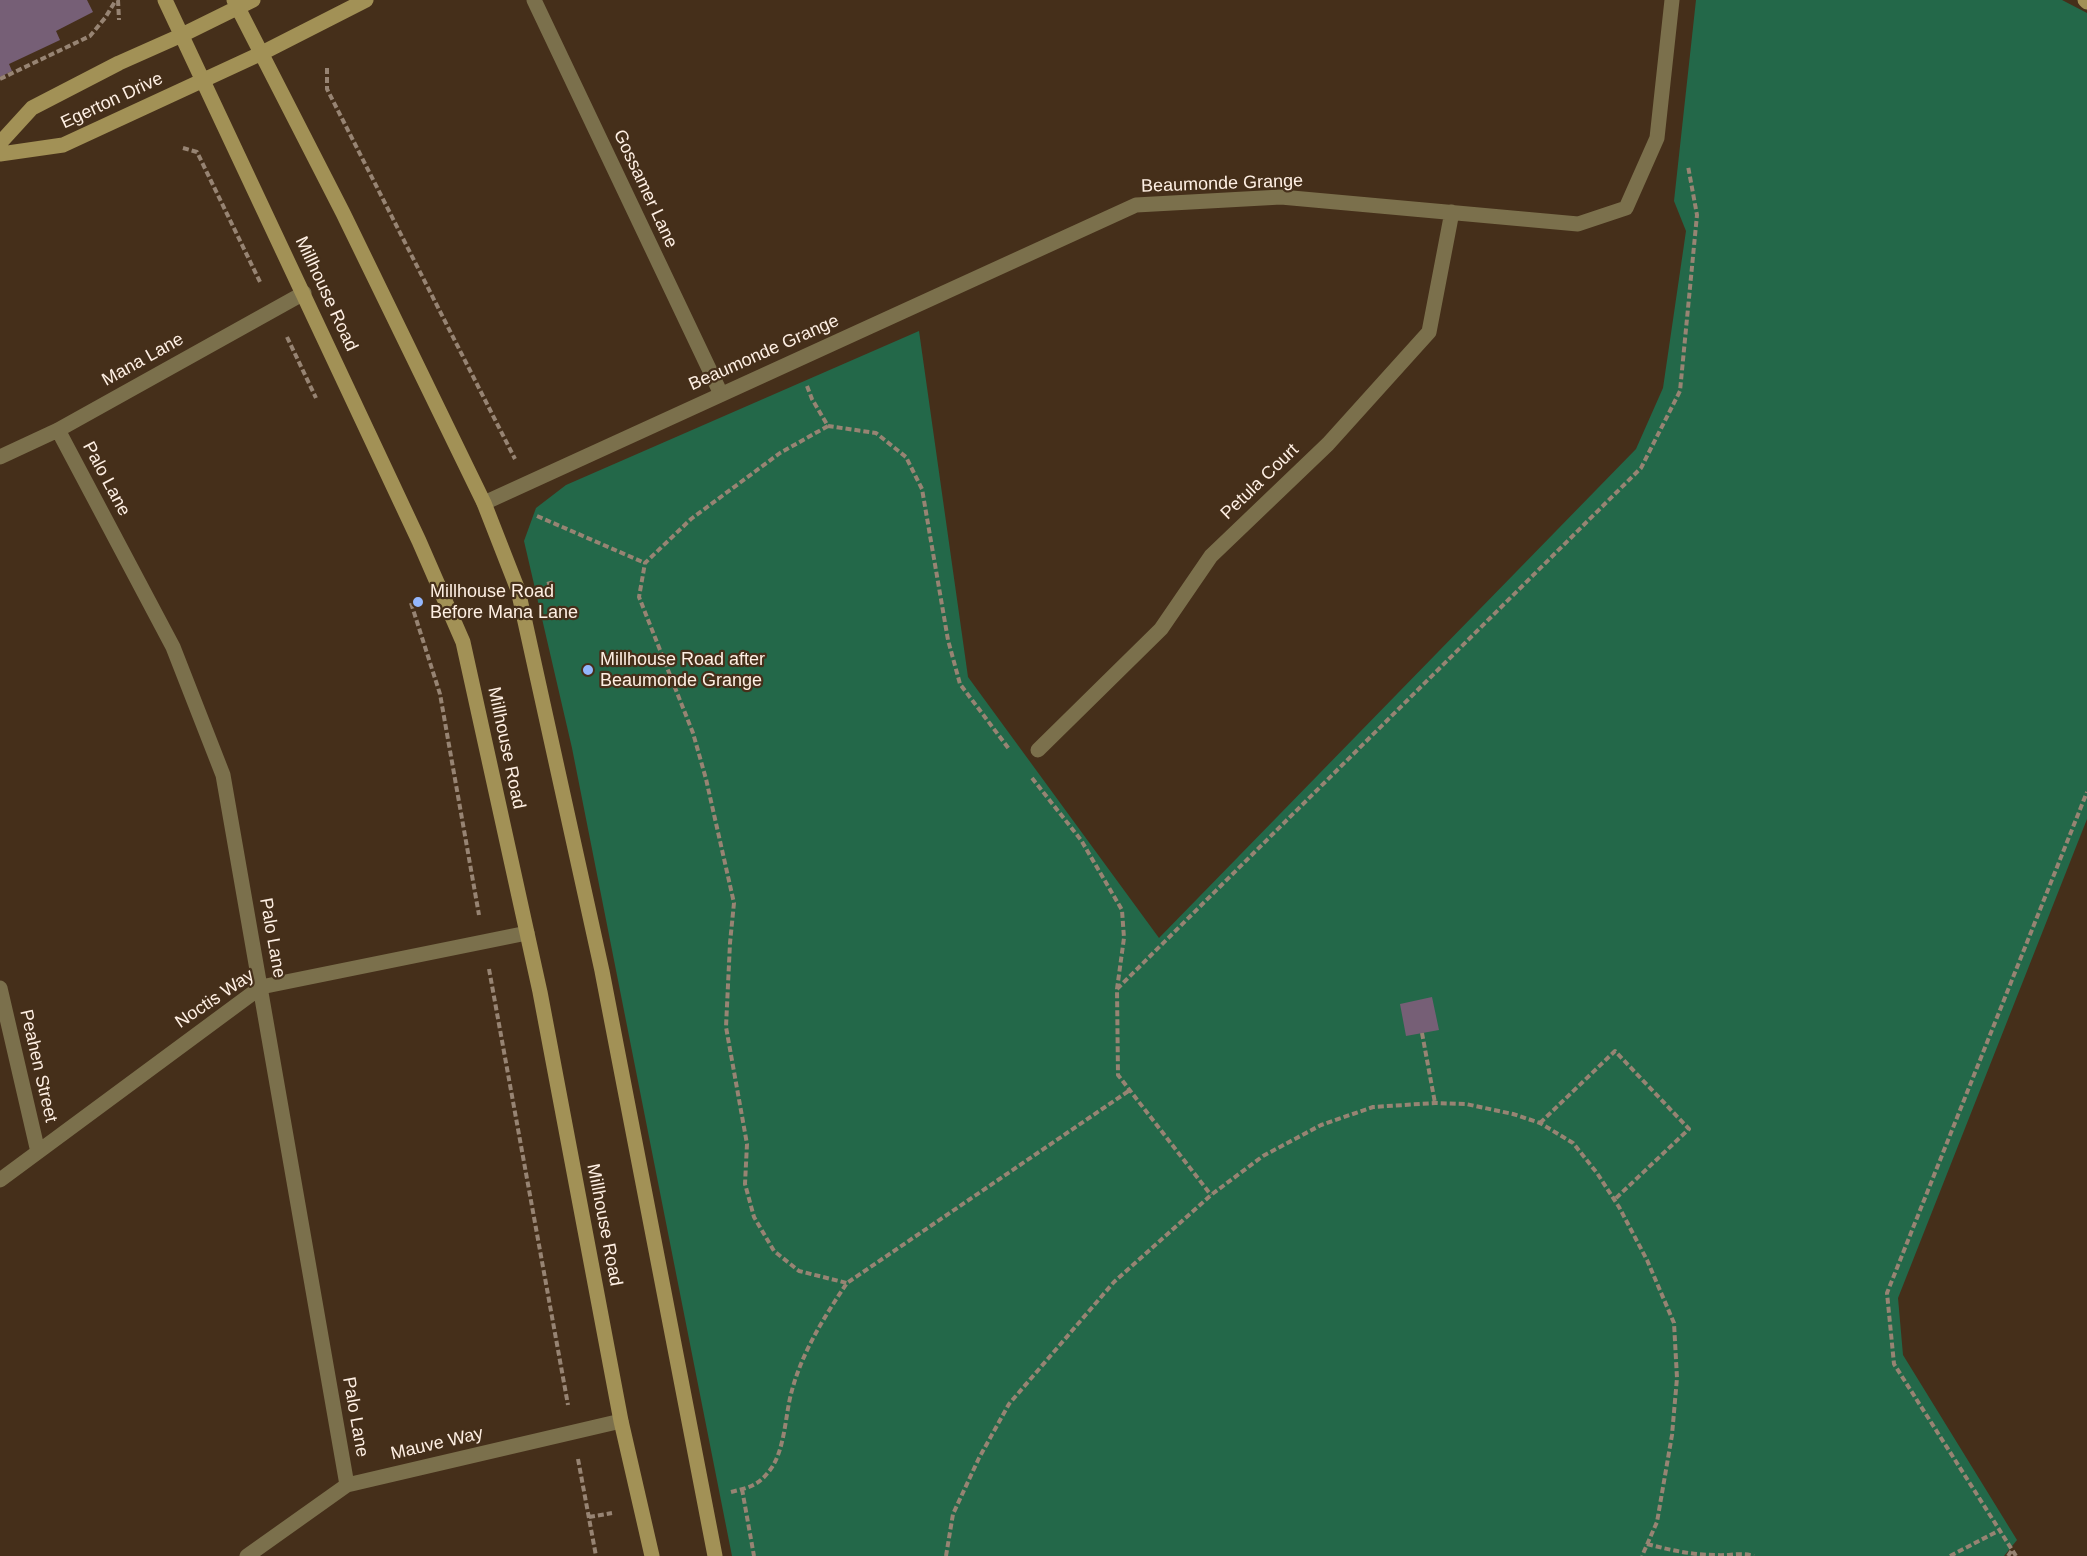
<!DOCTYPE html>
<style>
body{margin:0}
canvas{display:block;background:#452f1a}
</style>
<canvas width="2087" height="1556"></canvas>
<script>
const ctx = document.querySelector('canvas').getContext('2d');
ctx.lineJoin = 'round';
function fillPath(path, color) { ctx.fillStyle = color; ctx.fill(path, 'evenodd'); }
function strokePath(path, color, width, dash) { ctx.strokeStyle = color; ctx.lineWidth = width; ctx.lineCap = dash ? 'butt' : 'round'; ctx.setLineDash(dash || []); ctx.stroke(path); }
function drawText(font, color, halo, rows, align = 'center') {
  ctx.font = font + ' Arial,sans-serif'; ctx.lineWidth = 4.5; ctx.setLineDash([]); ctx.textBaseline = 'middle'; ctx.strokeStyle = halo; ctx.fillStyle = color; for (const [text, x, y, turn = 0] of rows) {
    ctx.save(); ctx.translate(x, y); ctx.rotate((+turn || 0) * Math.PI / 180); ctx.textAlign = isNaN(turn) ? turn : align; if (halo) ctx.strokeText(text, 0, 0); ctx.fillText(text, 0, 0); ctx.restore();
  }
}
fillPath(new Path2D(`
 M1696,0H2062L2087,13V819L1898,1298L1903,1355L2017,1540L2004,1556H732L572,748L524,541L536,508L566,485L919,331L968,677L1159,938L1636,449L1663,388L1686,231L1674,201Z`), '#236849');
fillPath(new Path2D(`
 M0,0H87L93,12L56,31L60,40L9,64L12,71L0,77Z
 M1432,997L1439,1030L1406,1036L1400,1004Z`), '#765f76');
strokePath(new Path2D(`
 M118,0L119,20
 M327,68V89L515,459
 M0,79L90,36L105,18L116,0
 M183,148L197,152L261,284
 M287,337L316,398
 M807,386L812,399L828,426L876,433L906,457L922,489L948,640L960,684L1009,749
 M828,426L780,453L691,519L645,563L639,597L693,733L706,779L734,903L730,943L726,1027L747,1144L745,1184L754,1217L774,1251L799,1271L847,1283
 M537,516L645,563
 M547,584L555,582
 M411,603L440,694L479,915
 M1032,778L1081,840L1122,910L1124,938L1117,989L1118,1075L1211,1195
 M489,969L568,1405
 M1117,989L1641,468L1680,391L1697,215L1688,166
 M1422,1033L1435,1103
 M1540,1123L1615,1051L1689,1129L1614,1200
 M578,1459L596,1556
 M742,1489L754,1556
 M731,1492C750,1487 758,1486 770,1470C785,1450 785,1417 791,1394C801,1354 824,1317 847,1283L1130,1090
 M589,1517L612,1513
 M1647,1544C1670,1550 1692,1555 1716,1555C1730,1556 1740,1552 1754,1556
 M946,1556L953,1514L979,1458L1009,1404L1114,1282L1211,1195L1263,1156L1321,1125L1373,1107L1435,1103L1466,1104L1513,1114L1540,1123L1573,1143L1597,1173L1619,1207L1647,1260L1674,1323L1677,1378L1672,1435L1657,1522L1642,1556
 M1950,1556L2000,1530
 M2008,1556L2012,1550
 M2016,1556L1894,1364L1887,1293L2087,792`), '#978473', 4, [6, 3]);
strokePath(new Path2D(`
 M534,0L721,394`), '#7b704c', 15);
strokePath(new Path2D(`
 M58,430L173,647L223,775L347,1485
 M0,457L58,430L304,293
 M484,503L1136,205L1281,197L1578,224L1626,208L1657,138L1672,0
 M1038,750L1161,629L1211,556L1328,444L1429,332L1452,212
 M0,988L38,1152
 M0,1180L261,987L527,933
 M247,1556L347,1485L621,1421`), '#7b704c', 15);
strokePath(new Path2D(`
 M165,0L419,541L463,642L540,992L621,1421L652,1556
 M234,0L343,213L484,503L518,590L602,971L715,1556
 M2085,0L2087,2
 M0,143L32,108L119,63L182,35L253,0
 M0,154L63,145L262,53L366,0`), '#a29156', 15);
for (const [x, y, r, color] of [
 [418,602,6,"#94b7fd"],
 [588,670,6,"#94b7fd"]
]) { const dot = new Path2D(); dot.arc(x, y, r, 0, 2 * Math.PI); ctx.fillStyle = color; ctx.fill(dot); strokePath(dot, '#452f1a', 2); }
drawText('18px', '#feefe3', '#452f1a', [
 ["Egerton Drive",112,101,-25],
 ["Beaumonde Grange",1222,184,-2],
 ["Gossamer Lane",645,189,65],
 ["Millhouse Road",326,294,65],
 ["Beaumonde Grange",764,353,-24],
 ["Mana Lane",143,360,-29],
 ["Palo Lane",106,479,62],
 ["Petula Court",1260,482,-44],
 ["Millhouse Road",506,748,78],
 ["Palo Lane",272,938,80],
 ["Noctis Way",215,999,-34],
 ["Peahen Street",38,1066,77],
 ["Millhouse Road",604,1225,79],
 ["Palo Lane",355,1417,80],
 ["Mauve Way",437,1444,-13]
]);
drawText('18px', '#feefe3', '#452f1a', [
 ["Millhouse Road",430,592],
 ["Before Mana Lane",430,613],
 ["Millhouse Road after",600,660],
 ["Beaumonde Grange",600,681]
], 'left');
</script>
